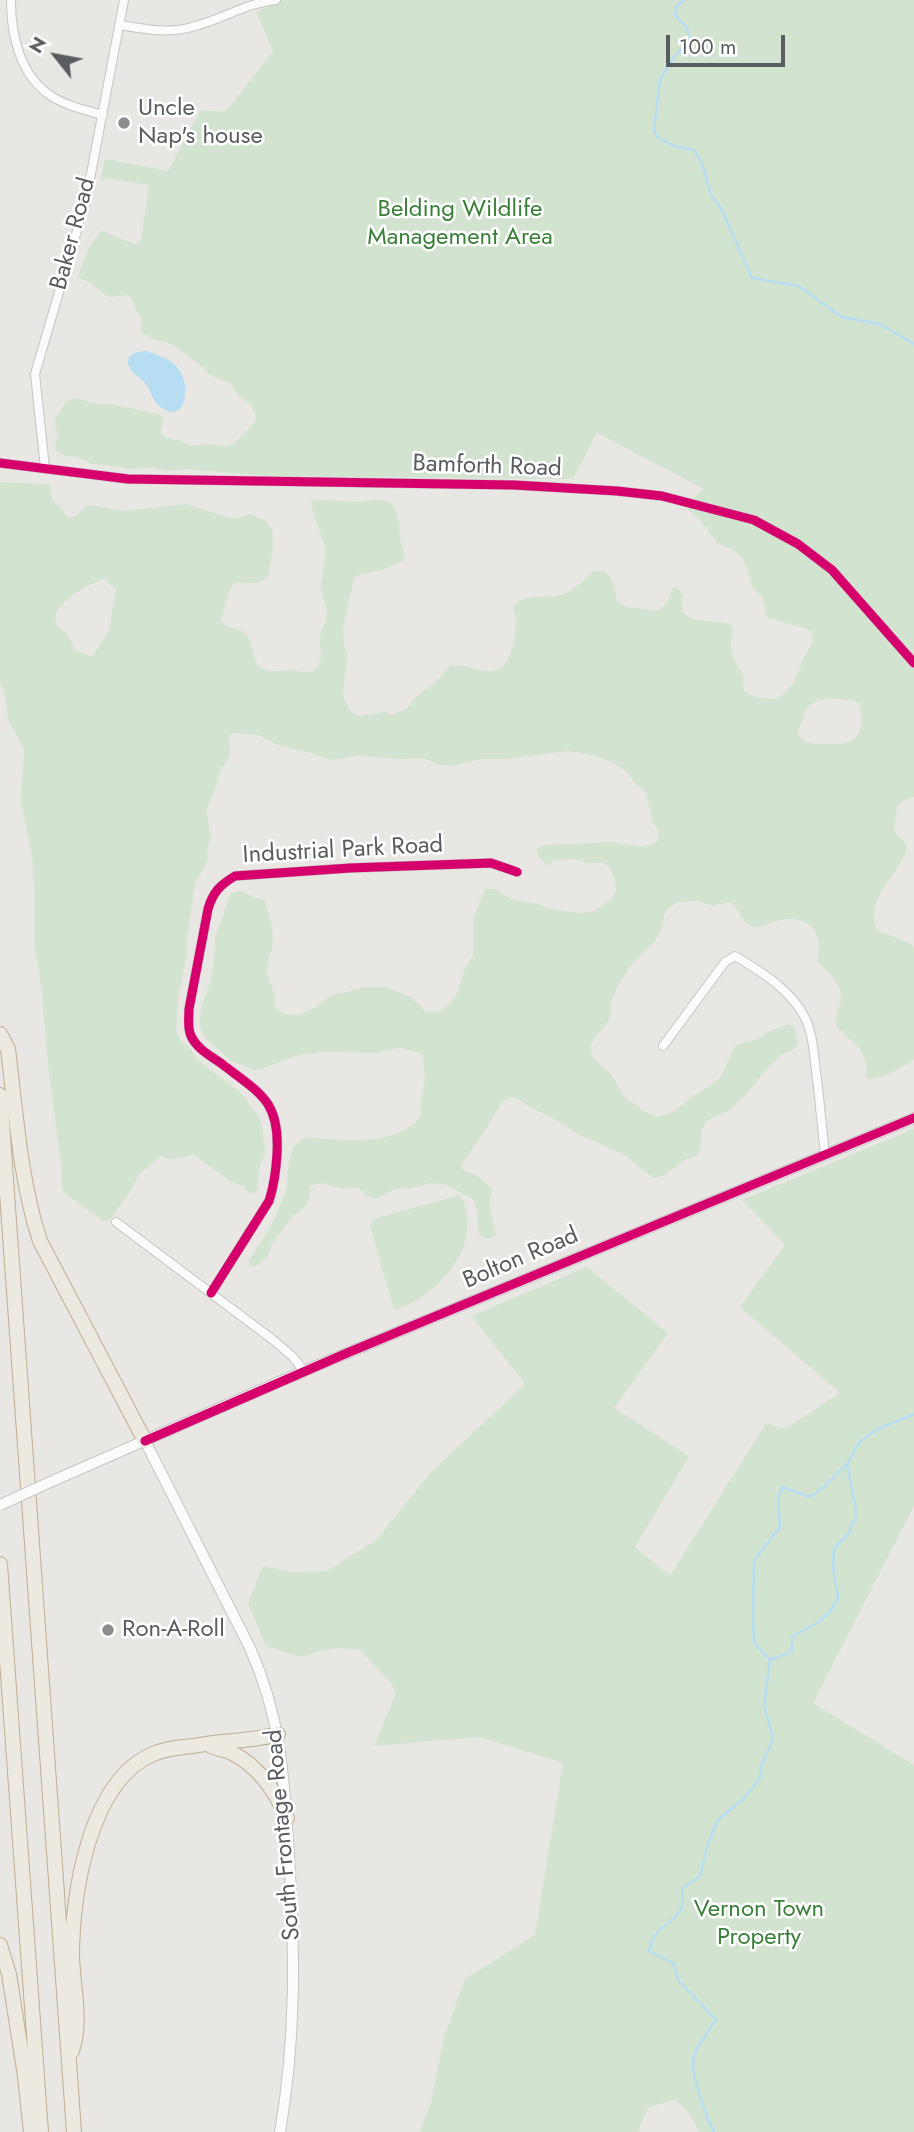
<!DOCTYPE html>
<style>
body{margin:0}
#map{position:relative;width:914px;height:2132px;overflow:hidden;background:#e8e7e3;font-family:Jost,sans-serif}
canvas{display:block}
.north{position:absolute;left:21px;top:21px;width:70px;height:70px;-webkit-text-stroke:5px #fff;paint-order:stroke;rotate:301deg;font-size:19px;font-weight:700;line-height:28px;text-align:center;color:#595d61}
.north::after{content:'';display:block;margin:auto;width:24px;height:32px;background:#595d61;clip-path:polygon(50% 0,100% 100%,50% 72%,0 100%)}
.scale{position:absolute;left:666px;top:35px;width:119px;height:32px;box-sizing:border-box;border:4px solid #595d61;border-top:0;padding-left:9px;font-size:21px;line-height:24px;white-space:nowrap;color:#595d61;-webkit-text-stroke:5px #fff;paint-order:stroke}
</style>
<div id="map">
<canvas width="914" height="2132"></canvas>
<div class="north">N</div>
<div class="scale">100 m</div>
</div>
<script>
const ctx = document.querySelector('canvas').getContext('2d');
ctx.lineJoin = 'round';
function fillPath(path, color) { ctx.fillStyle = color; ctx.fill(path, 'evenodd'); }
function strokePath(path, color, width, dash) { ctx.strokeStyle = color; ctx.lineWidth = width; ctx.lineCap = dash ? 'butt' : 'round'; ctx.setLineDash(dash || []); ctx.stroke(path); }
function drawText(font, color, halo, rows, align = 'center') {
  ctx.font = font + ' Jost,sans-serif'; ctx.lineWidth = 5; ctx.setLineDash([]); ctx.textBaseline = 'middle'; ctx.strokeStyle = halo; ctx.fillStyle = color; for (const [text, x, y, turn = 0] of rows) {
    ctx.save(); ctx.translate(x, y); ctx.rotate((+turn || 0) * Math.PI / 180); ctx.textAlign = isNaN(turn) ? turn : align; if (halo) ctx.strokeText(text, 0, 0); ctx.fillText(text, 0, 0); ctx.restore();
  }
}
fillPath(new Path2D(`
 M281,0H914V797C893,802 897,813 894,830C897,836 906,841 907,847C907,851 905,855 903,858C892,882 863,901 878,931L908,942L914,947V1060C900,1067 881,1082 866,1078V1062L859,1048L836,1026L835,1021L841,1001L840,990L833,977L818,962C817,954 820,947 818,940C814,918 791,916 773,922C766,924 760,929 752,926C742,922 739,908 730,902L713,906L698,901L676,902L664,914C663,946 640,949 626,973C621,981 613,993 611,1003C610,1009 612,1014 609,1019C604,1030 594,1036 590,1047L593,1057L613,1076L623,1096L644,1111L658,1117L673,1112L690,1098L717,1081L720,1078L736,1045L757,1039L770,1031L789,1024L795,1028L796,1036L799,1044L796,1048L781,1055L772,1063L743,1098L730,1110L708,1120L702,1129L700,1151L697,1156L686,1159L663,1176L653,1178L623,1154L580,1135L551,1117L531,1108L517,1098L512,1097L502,1102L485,1131L461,1165L464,1171L477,1175L493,1190L489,1203L496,1236L486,1239L479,1235L477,1211L474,1200L447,1185L430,1183L413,1188L395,1189L376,1199L366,1196L359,1188C352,1187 347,1190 340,1188C326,1186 327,1180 310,1186V1197L305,1207L292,1217L272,1244L267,1257L256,1266L251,1267L249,1265V1260C263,1240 277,1217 285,1194C291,1177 283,1152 301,1140C309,1135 318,1139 327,1139C360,1140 400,1144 422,1115L420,1105L425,1079L423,1058L420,1053L399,1048L376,1053L322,1052L299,1055L258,1070H252L243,1065L232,1062L204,1036L200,1027L201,1006L209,986L214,965L215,937L231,893L241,891L255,898L265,900L272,927L273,944L266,970L275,996V1007L283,1014L300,1015L314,1008L331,995L347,992L363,987H387L411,997L426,1012L442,1011L456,996L466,966L473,956V918L485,889H495L512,900L539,904L548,909L580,913L595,911L613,897L616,889L614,879L609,866L604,863H588L575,859L556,860L547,865L539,858L536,848L546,845L611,842L642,847L657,842L659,832L653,822L645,791L636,785L627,772L618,766L598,756L568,751L505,759H483L451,766L439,765L424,758L402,759L358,756L330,760L310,753L278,745L258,735L231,733L229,738L230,755L221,769L213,795L206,810L211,838L207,848L208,859L195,884L187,938V954L178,998L176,1031L181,1041L189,1047L198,1060L241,1093L258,1115L263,1131L265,1153L259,1168L258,1188L256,1192L250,1194L243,1186L230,1181L194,1155L172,1159L161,1156L139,1174L132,1189L109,1221H103L63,1192L62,1187V1173L48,1065L41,985L34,941V885L32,856L21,803L24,749L8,720L6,699L0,682V482L50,484L52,500L62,508L65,515L69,518L77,515L88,505L125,511L186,504L226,517L236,518L251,514L266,521L272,529L273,546L269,573C262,588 247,581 234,583C227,590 225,608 221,619C226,630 235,626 243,632C256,641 249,663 264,669C273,673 282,670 291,670C297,670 303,672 308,673L317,668L321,658L320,636L326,621L327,610L322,595L321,584L326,547L314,517L311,501C328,499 340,501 356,502C370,502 388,493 396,511C402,525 397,541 405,555L403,561C394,565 385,569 376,571C368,573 361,573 354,578L343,629L344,645L347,656L343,695L350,711L359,716L385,712L392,715L406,709L420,693L437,681L451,665C465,664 476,671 489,671C511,672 515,639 516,623C516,617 513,612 513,606C527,591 544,600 561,595C572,592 585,579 593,571C612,568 614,585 617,600L626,607L659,611L669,600L672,589L676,587L683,595L682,611C693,625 715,619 731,624C735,632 731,638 731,647C731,659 738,664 742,673C745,679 742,685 744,690C748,699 768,698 777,699C802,682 797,664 813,642L811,632L807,629L769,618L766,614L763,598L752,587L747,567L741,557L733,550L717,543L701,521L688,510L692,500L704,489L597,433L573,479L267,476L185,469L168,471L152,468L130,469L108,465L92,464L77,457L65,456L56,451L55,446L58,435L55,425V419L66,402L76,398L96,404H112L158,414L163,417L161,433L165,437L181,441L190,446L212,444L228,447L237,441L255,422L256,417L252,406L239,396L230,383L210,375L194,360L171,344L150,338L141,332V317C134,309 134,300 128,295L110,297L105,295L92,284L78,277L89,247L101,231C113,234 124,242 136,244L141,240L149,185L106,178L100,182L105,159L168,171L201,110L224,112L231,105L273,51L256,12ZM104,579L116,589L109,631L92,657L75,650C73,645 71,639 68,635C64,630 58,628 56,622C50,605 90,583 104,579ZM828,698L855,701L860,705C866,740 853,746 820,744C812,743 805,744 800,737C795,731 800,728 802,722C806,703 810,704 828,698Z
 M914,1129V1506L813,1703L914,1765V2132H699L690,2115L676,2100L648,2107L638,2132H420L432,2099L444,2037L465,1979L535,1935L563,1763L480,1737L374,1746L396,1694L391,1683L360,1650L340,1648L320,1651L300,1657L266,1646L248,1604L263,1566L291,1572L327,1571L376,1540L431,1472L525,1384L471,1316L587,1267L668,1333L614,1408L689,1456L635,1547L670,1576L766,1423L785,1429L840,1393L740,1307L785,1245L742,1200Z
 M460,1195C487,1241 438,1298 394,1310L370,1226L373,1219Z`), '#d2e4cf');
fillPath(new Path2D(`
 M147,351C157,355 168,358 176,366C194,384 185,429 158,405C152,399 150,388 144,382C136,373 125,370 129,357L136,352Z`), '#b7ddf3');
strokePath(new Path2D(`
 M684,0L677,6L675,15L686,27L689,35L688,42L673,58L660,80L654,130L658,138L674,146L694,150L702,164L711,195L722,210L752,278L798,286L842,317L880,324L914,344
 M770,1660L754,1643L753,1617L754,1560L780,1527L778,1499L782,1487L810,1497C825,1489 834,1476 847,1464
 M714,2132C707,2118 693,2080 693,2064C693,2049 708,2033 716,2020L679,1981L673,1963L649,1951C651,1945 652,1939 655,1935C671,1917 687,1917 682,1889L700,1876L708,1844L717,1821L743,1799L759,1780L762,1764L773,1739L764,1705L770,1660L791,1652L793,1636L819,1622L831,1610L838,1598L833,1567L834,1548L849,1533L857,1514L847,1464L859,1443L874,1431L914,1414`), '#b7ddf3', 2.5);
const street = new Path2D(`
 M11,0C11,33 19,72 47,93C62,105 85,110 103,115
 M120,25C145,29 168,34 192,27C221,20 246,3 276,0
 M0,463L128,479L514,485L617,491L662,496L754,520L798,544L832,570L914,663
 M45,468L35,374L86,200L124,0
 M663,1046L725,962L735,956C760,971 790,989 804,1016C814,1034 814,1059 817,1079C820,1104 822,1129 825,1154
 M116,1222L272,1339L293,1357L304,1371
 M211,1293L269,1201C274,1186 276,1171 277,1154C280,1101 261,1094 222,1064C211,1056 197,1049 191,1036C187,1027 189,1017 189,1009L208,909C213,892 220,885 235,876L350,868L491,863L517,872`);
const secondary = new Path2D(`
 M145,1441L250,1648C282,1720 284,1779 289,1856C295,1949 296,2040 280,2132
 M57,1479L304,1371L914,1118`);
const highway = new Path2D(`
 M0,1034L8,1049C16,1113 20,1180 40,1241L145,1441
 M0,1095L74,2132
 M0,1564L41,2132
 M211,1746C218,1749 226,1750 232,1753C258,1766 276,1792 287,1818
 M0,1945L9,1974L25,2076L31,2132
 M72,2051C82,2021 73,1988 72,1956C72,1895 89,1781 153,1754C172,1746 187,1748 205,1744C229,1740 255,1741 278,1734`);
strokePath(street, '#c4c4c4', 10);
strokePath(secondary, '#c5c5c5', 12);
strokePath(highway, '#beae93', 16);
strokePath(street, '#fcfbfb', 8);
strokePath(secondary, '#fcfbfb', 10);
strokePath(highway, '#ece9e0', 14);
const secondaryBridge = new Path2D(`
 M0,1505L57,1479`);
strokePath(secondaryBridge, '#c5c5c5', 12, []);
strokePath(secondaryBridge, '#fcfbfb', 10);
strokePath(new Path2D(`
 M0,463L128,479L514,485L617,491L662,496L754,520L798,544L832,570L914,663
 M211,1293L269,1201C274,1186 276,1171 277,1154C280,1101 261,1094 222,1064C211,1056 197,1049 191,1036C187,1027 189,1017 189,1009L208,909C213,892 220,885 235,876L350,868L491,863L517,872
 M145,1441L347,1353L914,1118`), '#d6006c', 9);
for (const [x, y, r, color] of [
 [124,123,7,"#8b8d8e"],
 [108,1630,7,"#8b8d8e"]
]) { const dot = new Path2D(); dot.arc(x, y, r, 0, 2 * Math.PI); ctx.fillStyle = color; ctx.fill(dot); strokePath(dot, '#fff', 2.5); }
drawText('24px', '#595d61', '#fff', [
 ["Uncle",138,109],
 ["Nap's house",138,137],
 ["Ron-A-Roll",122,1630]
], 'left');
drawText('24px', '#3a8039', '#fff', [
 ["Belding Wildlife",460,210],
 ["Management Area",460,238],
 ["Vernon Town",759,1910],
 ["Property",759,1938]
]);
drawText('24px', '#595d61', '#fff', [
 ["Baker Road",74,234,-75],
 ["Bamforth Road",487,467,2],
 ["Industrial Park Road",343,851,-3],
 ["Bolton Road",521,1259,-23],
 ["South Frontage Road",284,1835,-95]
]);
</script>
